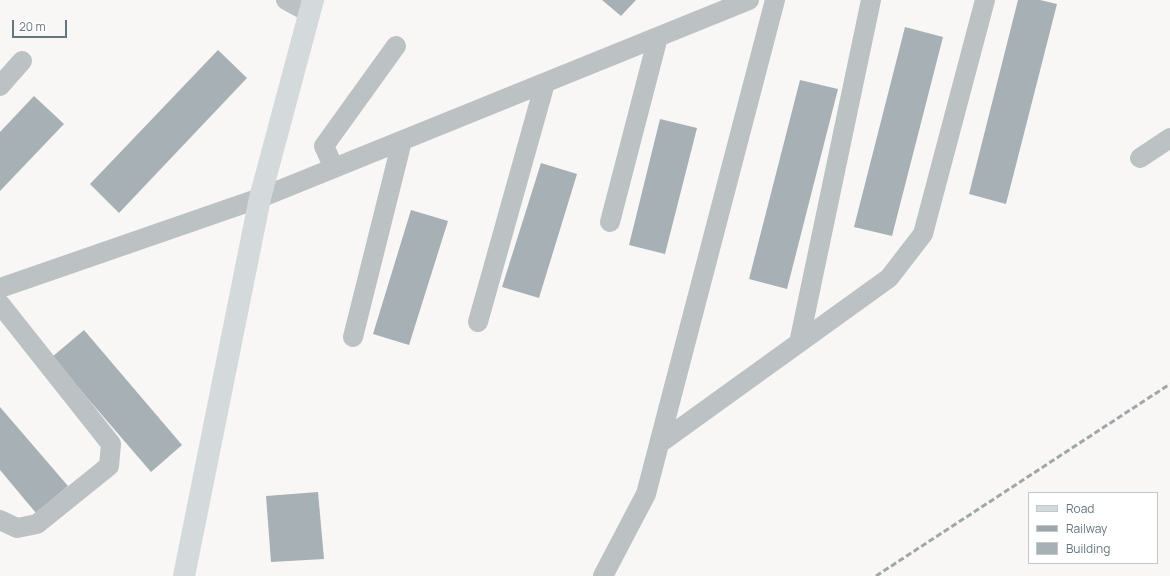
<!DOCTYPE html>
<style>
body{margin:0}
#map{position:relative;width:1170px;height:576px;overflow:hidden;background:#f8f7f5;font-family:Manrope,sans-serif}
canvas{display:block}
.legend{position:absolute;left:1028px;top:492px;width:130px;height:72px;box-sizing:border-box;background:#fff;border:1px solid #c1c8cb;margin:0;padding:5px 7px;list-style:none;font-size:12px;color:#65767e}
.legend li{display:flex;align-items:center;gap:8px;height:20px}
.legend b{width:20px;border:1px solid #c1c8cb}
.scale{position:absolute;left:12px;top:20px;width:55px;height:18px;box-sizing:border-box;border:2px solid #65767e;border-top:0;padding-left:5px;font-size:12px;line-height:14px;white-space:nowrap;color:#65767e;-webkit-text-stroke:3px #fff;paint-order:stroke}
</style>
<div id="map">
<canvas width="1170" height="576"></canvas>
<ul class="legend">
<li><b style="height:5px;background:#d4d9db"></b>Road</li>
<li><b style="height:5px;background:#9fa7ab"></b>Railway</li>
<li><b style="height:11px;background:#a7b0b4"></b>Building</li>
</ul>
<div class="scale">20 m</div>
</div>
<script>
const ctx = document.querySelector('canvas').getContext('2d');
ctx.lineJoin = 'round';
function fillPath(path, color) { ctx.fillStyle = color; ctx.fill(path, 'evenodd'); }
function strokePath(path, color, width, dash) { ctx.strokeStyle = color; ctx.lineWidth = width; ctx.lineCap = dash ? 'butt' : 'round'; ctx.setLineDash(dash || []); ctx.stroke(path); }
fillPath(new Path2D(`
 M602,0H636L621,16Z
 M1018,0H1040L1057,4L1006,204L969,194Z
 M905,27L943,37L892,236L854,227Z
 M218,50L247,78L119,213L90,184Z
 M800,80L838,89L787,289L749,279Z
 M34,96L64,124L0,191V132Z
 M660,119L697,128L665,254L629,245Z
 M541,163L577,174L539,298L502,287Z
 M411,210L448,221L409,345L373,334Z
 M84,330L182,445L151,472L52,357Z
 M0,407L68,486L36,513L0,470Z
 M318,492L324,559L271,562L266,496Z`), '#a7b0b4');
strokePath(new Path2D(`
 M286,0L310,13
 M0,86L22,61
 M1140,158L1170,138
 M334,168L324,146L396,46
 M610,222L658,37
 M0,288L260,198L749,0
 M0,304L111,444L109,466L37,524L17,528L0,520
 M478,322L545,83
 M353,337L402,141
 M799,343L871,0
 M660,443L889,278L923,234L985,0
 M603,576L646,494L775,0`), '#bcc2c4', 20);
strokePath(new Path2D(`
 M184,576L260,198L313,0`), '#d4d9db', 22);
strokePath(new Path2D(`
 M876,576L1170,384`), '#9fa7ab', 3, [6, 3]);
</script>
